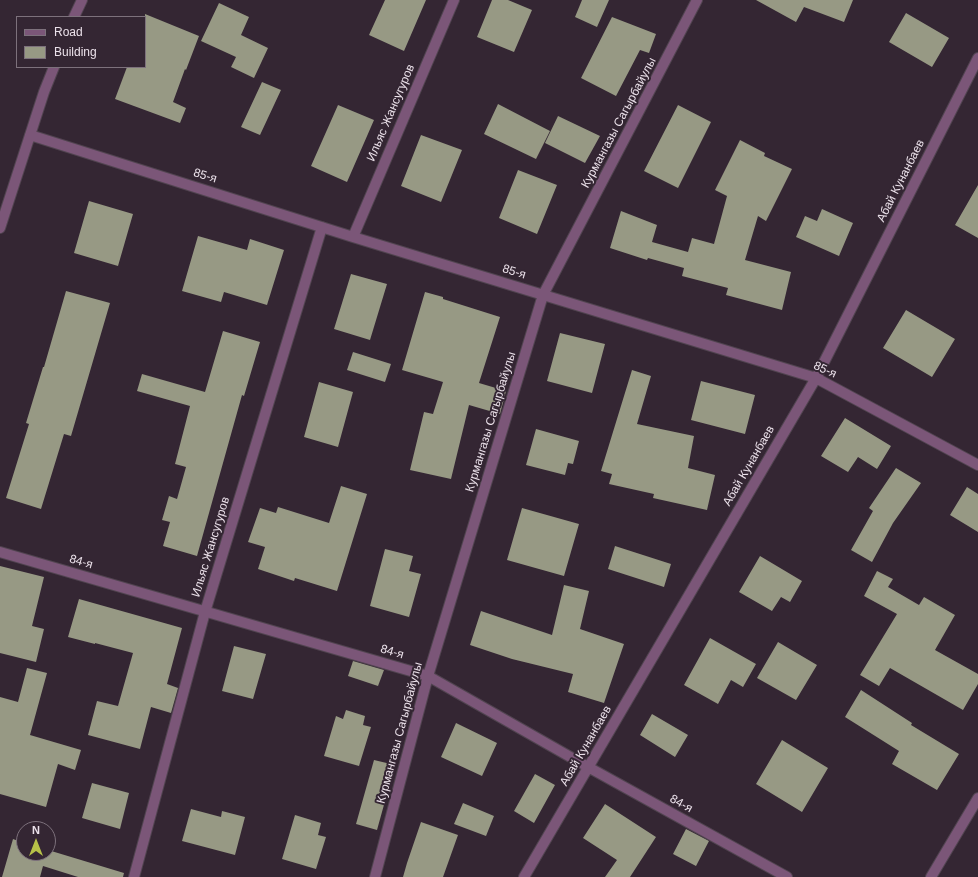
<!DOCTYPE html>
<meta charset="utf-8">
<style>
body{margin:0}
#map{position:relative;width:978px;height:877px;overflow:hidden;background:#342633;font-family:Helvetica,sans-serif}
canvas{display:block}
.legend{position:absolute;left:16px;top:16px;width:130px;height:52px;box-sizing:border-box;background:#342633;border:1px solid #7d717c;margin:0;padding:5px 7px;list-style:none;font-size:12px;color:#ebe1ea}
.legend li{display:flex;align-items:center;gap:8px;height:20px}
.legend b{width:20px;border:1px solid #7d717c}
.north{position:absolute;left:16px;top:821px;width:40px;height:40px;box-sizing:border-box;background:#342633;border:1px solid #7d717c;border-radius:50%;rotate:0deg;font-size:11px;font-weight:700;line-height:16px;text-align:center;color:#ebe1ea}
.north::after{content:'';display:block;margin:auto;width:14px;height:18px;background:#b7c148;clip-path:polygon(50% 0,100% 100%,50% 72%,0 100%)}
</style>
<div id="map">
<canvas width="978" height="877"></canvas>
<ul class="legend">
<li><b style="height:5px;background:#7b5678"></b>Road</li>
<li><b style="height:11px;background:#979984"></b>Building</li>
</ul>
<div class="north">N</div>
</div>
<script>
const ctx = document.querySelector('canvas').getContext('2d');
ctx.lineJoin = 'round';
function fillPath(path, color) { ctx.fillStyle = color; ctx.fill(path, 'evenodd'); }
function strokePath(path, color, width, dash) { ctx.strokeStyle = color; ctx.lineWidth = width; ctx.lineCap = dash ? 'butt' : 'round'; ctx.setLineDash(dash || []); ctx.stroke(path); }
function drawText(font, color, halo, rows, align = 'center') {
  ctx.font = font + ' Helvetica,sans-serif'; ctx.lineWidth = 4; ctx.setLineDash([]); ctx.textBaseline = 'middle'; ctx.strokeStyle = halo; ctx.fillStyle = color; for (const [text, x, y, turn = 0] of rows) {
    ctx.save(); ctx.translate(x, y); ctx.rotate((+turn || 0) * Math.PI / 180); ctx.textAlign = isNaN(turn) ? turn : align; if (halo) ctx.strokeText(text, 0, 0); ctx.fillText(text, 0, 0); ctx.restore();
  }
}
fillPath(new Path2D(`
 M385,0H426L404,51L369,35Z
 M492,0H508L532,10L514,52L477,37Z
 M582,0H609L597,27L575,17Z
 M756,0H853L844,22L804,7L796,22Z
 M219,3L249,17L241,35L268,48L254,78L231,67L236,57L201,41Z
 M906,13L949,38L932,67L889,42Z
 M145,14L199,36L186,70L185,69L173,102L186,108L180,123L115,99L127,67H145Z
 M612,17L656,34L649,53L640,50L616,96L581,78Z
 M262,82L281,90L260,135L241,127Z
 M498,104L550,131L536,159L484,134Z
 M338,105L374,120L347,182L311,166Z
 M678,105L711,122L678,188L644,171Z
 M558,116L600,136L585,163L545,143Z
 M421,135L462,150L441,202L401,186Z
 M740,140L765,153L764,156L792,169L766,221L758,216L745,260L791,272L782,310L726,295L728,288L682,276L684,268L648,258L647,260L610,248L621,211L657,225L652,242L688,252L692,238L714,244L727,196L715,190Z
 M518,170L557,185L537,234L499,218Z
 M978,185V238L955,225Z
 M89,201L133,214L118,266L74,253Z
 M822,209L853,223L839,256L796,237L805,216L817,221Z
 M198,236L247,250L250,239L284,250L267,305L224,292L221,302L182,291Z
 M351,274L387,284L370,340L334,329Z
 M66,291L110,303L71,436L64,434L41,509L6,498L29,424L26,423L43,367H44Z
 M425,292L443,297V299L500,317L479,383L506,391L500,414L469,405L451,479L410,470L424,412L433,414L443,382L402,370Z
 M906,310L955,339L932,377L883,348Z
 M223,331L260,342L244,396L242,395L197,556L163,546L170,522L162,520L169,496L177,499L186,467L175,464L190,406L137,391L142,374L205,392Z
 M560,333L605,344L592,393L547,381Z
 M353,352L391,364L385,382L347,370Z
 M632,370L651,376L637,424L694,436L688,468L715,475L707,510L653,498L654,494L609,484L612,474L601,471Z
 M701,381L755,395L745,434L691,420Z
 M319,382L353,392L338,447L304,437Z
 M845,418L891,446L877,469L858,457L848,472L821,456Z
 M536,429L579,441L573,464L568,463L565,475L526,465Z
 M896,468L921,483L893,523L872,562L851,550L873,511L869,508Z
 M341,486L367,494L337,591L295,578L294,581L258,569L265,547L248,542L260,508L276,513L278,507L329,523Z
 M967,487L978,494V532L950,515Z
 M522,508L579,524L564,576L507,560Z
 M615,546L671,564L664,587L608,569Z
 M385,549L413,556L409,571L421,574L409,617L370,606Z
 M760,556L802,581L790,602L781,597L772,611L739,592Z
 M0,566L44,577L32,626L44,629L36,662L0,653Z
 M877,571L893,579L888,587L919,605L924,597L955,615L935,650L978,674V684L963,710L890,668L879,686L860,675L897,614L864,596Z
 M564,585L589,591L580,629L624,644L604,703L568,692L573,674L512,659L470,645L481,611L552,635Z
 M79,599L182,628L167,684L178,688L171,713L151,707L140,749L88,735L97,701L118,706L133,653L95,643V644L68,637Z
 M710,638L756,664L743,687L731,680L718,704L684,685Z
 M778,642L817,665L796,700L757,678Z
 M234,646L266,654L253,699L222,691Z
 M353,661L384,670L378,686L348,676Z
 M27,668L47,673L30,735L81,750L75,770L58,764L46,807L0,794V697L18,702Z
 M861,690L912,723L911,725L959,754L937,790L892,764L899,751L845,717Z
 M346,710L365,716L363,725L371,727L359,766L324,756L336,716L343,719Z
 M652,714L688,735L675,757L640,735Z
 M456,723L497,743L482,776L441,757Z
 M782,740L828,768L802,812L756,784Z
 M374,760L395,765L377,830L356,824Z
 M535,774L555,785L534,823L514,811Z
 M92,783L129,793L120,829L82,818Z
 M463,803L494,816L486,836L454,824Z
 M605,804L656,837L630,877H605L617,860L583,838Z
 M191,809L221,817L222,811L245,817L235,855L182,841Z
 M295,815L321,823L318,835L326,837L316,869L282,859Z
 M421,822L458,835L443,877H403L407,863Z
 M686,829L709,841L696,866L673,854Z
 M13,839L24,843V853H48V850L124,873L123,877H78L43,866L40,877H2Z`), '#979984');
const minor = new Path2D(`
 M74,17L82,0
 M30,135L353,237L816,378L978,465
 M0,228L44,92L54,67
 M353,237L454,0
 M0,552L428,676L588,767L787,877
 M134,877L205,612L322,227
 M375,877L428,676L543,295L697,0
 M524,877L816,378L978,58
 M931,877L978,798`);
strokePath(minor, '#514450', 12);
strokePath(minor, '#7b5678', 10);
drawText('12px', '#ebe1ea', '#342633', [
 ["Ильяс Жансугуров",391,113,-67],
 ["Курмангазы Сагырбайулы",619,123,-62],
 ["85-я",205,176,17],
 ["Абай Кунанбаев",901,181,-63],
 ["85-я",514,272,17],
 ["85-я",825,370,24],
 ["Курмангазы Сагырбайулы",491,422,-73],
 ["Абай Кунанбаев",749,466,-60],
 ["Ильяс Жансугуров",211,547,-73],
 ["84-я",81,562,16],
 ["84-я",392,652,16],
 ["Курмангазы Сагырбайулы",400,733,-75],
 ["Абай Кунанбаев",586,746,-60],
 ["84-я",681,804,29]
]);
</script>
